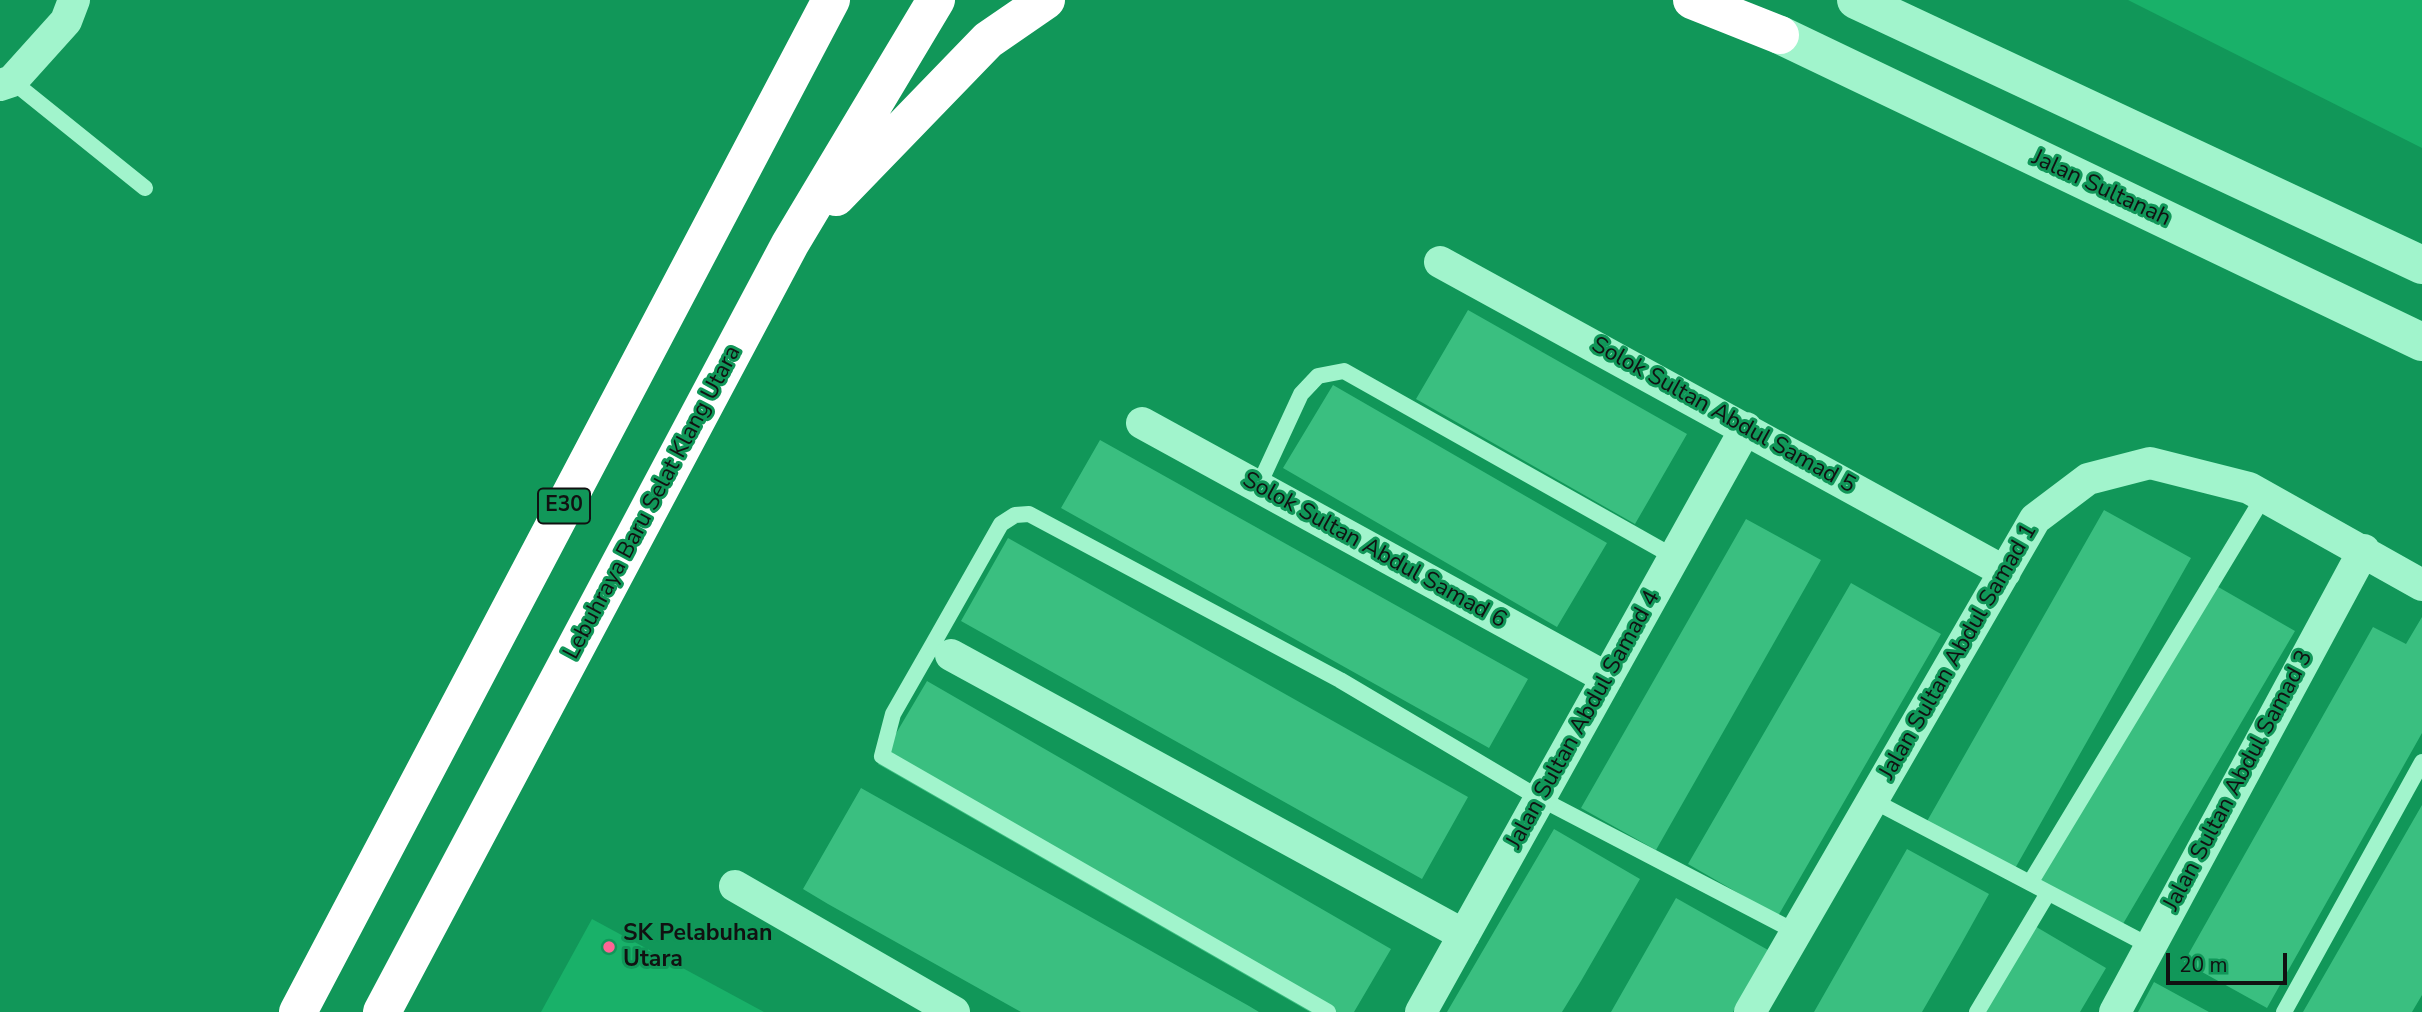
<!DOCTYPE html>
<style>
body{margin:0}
#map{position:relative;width:2422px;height:1012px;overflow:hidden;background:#119759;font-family:"Nunito Sans",sans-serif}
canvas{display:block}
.scale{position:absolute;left:2166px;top:953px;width:121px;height:32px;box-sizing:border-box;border:4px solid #111;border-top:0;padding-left:9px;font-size:21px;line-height:24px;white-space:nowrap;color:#111;-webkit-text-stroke:5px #119759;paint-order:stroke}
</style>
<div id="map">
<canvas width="2422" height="1012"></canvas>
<div class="scale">20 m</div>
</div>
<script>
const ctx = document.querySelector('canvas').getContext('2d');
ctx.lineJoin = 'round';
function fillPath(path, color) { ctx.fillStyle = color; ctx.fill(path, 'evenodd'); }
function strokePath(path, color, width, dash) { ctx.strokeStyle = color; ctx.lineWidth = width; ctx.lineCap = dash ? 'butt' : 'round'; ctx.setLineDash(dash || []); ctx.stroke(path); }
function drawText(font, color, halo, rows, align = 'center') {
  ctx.font = font + ' "Nunito Sans",sans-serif'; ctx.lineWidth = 6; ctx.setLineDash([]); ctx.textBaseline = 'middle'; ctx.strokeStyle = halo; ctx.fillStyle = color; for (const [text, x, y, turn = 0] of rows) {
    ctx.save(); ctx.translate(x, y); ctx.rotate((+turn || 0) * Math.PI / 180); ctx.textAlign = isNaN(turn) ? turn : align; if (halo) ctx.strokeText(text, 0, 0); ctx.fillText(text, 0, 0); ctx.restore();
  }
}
fillPath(new Path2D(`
 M2128,0H2422V148Z
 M592,919L764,1012H541Z`), '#19b169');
fillPath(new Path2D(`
 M1468,310L1687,434L1635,524L1416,399Z
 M1333,385L1607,543L1557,627L1283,468Z
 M1100,440L1528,679L1489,748L1061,508Z
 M2104,510L2191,558L2013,872L1926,823Z
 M1746,519L1821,560L1656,850L1581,808Z
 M1008,538L1468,797L1422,879L961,621Z
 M1851,583L1941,634L1778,916L1688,864Z
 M2213,584L2295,631L2120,929L2038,882Z
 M2422,617V733L2267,1008L2184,962L2373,627L2406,644Z
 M927,681L1391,949L1354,1012H1310L878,764Z
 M861,788L1249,1006L1259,1012H1021L828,904L803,889Z
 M2422,805V995L2412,1012H2303Z
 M1554,829L1640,879L1581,981L1562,1012H1447Z
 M1907,849L1989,894L1960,946L1922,1012H1814Z
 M1676,898L1768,950L1733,1012H1611Z
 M2033,925L2106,968L2080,1012H1982Z
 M2154,982L2209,1012H2138Z`), '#3abf80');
strokePath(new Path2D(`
 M12,81L145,188
 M1258,487L1301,394L1318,376L1344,371L1676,558
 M933,644L893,714L882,756L1328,1012
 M951,655L933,644L1001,524L1015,515L1029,514L1340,680L1539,798L1796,932
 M1872,800L2150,946
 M2030,883L2264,496
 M1977,1012L2048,893
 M2284,1012L2422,762`), '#a1f4cc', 16);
strokePath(new Path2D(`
 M0,85L12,81L66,21L74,0
 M1440,262L2005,572
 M1142,423L1607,678
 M951,655L1464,935
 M735,886L954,1012
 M1421,1012L1746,428
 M1750,1012L2035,519L2088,479L2150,463L2249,488L2422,585
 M2115,1012L2364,550`), '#a1f4cc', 32);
strokePath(new Path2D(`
 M1856,0L2422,265
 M1780,35L2422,342`), '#a1f4cc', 38);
strokePath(new Path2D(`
 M1692,0L1780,35
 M836,197L988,40L1046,0
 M298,1012L831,0
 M382,1012L790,244L936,0`), '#fff', 38);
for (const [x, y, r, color] of [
 [609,947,7,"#ff6495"]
]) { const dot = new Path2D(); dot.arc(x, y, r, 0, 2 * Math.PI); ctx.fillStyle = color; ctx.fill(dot); strokePath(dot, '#119759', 2.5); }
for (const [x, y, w] of [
 [564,506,52]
]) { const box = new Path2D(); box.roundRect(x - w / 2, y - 17.5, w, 35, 5); ctx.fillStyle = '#119759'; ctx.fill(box); strokePath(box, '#111', 2); }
drawText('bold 21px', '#111', null, [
 ["E30",564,506]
]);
drawText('23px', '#111', '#119759', [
 ["Jalan Sultanah",2101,189,25],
 ["Solok Sultan Abdul Samad 5",1723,416,29],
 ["Lebuhraya Baru Selat Klang Utara",653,503,-62],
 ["Solok Sultan Abdul Samad 6",1374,551,29],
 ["Jalan Sultan Abdul Samad 1",1959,652,-60],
 ["Jalan Sultan Abdul Samad 4",1584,720,-61],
 ["Jalan Sultan Abdul Samad 3",2239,781,-62]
]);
drawText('bold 23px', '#111', '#119759', [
 ["SK Pelabuhan",623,934],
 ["Utara",623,960]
], 'left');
</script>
